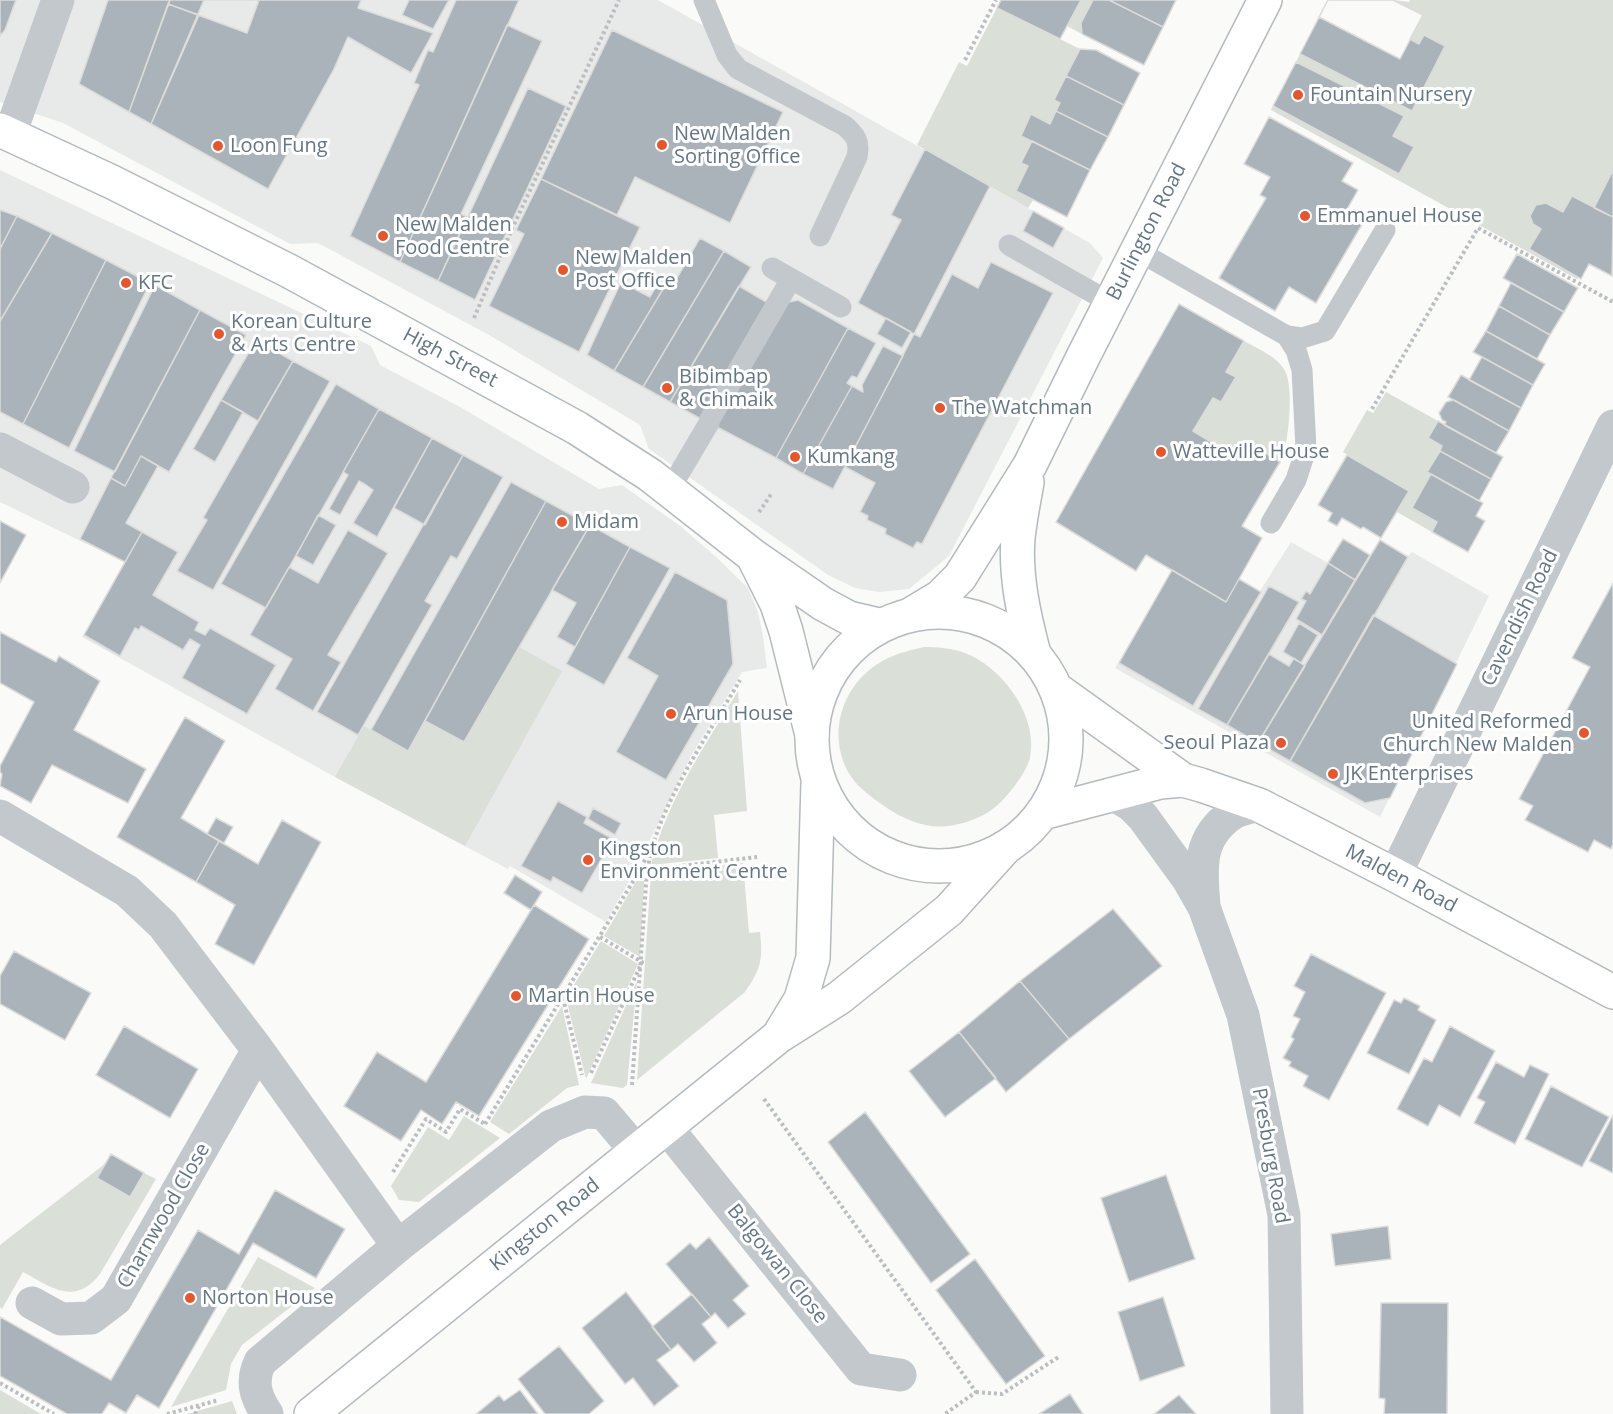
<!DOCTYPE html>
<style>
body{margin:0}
canvas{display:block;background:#fafaf8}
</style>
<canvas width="1613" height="1414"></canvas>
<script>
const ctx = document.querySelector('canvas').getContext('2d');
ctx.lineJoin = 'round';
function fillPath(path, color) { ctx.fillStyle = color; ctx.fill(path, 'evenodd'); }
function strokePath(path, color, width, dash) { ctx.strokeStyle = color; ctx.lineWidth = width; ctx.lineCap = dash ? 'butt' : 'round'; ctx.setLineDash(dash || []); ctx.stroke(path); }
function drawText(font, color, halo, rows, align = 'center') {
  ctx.font = font + ' "Open Sans",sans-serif'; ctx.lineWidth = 6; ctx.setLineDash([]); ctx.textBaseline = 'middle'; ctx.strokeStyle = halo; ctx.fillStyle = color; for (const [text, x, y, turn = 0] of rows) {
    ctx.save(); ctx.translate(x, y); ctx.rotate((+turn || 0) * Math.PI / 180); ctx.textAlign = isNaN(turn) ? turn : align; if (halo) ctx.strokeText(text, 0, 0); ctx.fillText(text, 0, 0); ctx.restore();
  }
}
fillPath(new Path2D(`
 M0,0H658L1090,243L1103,258L949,556L909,589L879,592L855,588L828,575L649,449L640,425L489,335L318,243L290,244L63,123L0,102Z
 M0,170L371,346L380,365L460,407L599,489L622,485L679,525L715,556L748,588L758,612L763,636L767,668L742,672L691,756L636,869L606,922L510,866L508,869L335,777L82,637L124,562L0,502Z
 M1343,539L1370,555L1380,540L1407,557L1412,552L1489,596L1380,817L1115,668L1172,570L1226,602L1239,579L1260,591L1291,542L1328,563Z`), '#e8e9e9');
fillPath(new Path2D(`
 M1001,0H1093L1081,23L1082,34L1067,26L1060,39L1080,49L1054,99L1060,103L1050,124L1031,114L1021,135L1032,141L1021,162L1028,166L1016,191L1033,200L1028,208L917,145L959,62L967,66Z
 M1393,0L1409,2L1410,0H1613V170L1594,208L1530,216L1533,224L1541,229L1529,250L1578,277L1577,279L1271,110L1273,106L1399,173L1414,147L1393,136L1403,116L1296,62L1300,54L1412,111L1445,46L1424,35L1419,44L1410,39L1423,15Z
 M1244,341C1258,349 1277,356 1285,371C1294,387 1289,447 1280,462L1250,444L1241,460L1193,431Z
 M1386,392L1438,421L1428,438L1442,446L1427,472L1431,474L1437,522L1432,532L1397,512L1409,491L1343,452L1367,410L1373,413Z
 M519,647L562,671L465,846L335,777L364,726L408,750L425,721L464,742Z
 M924,647C938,647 952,648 965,653C1002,667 1039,716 1030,758C1026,774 1004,802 990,811C978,819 960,825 947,826C927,829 903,819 887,808C874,799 858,788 850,775C825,733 843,681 886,659C898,653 911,650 924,647Z
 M738,691L747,811L714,815L718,858L651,865C666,802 705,746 738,691Z
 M743,863L749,933L760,932C763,960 761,969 745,992L637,1080L651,873Z
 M645,866L640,957L604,936Z
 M601,941L638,964L586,1079L566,998Z
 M637,981L627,1085L623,1088L591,1083Z
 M562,1006L579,1085L567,1088L509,1134L490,1122Z
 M464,1116L500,1138L419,1202L399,1200L391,1186L428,1127L449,1140Z
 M106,1163L97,1178L130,1197L144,1173L156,1179L100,1274C75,1306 52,1288 23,1272L2,1309L0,1307V1245Z
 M258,1257L315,1288L242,1345L231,1364L226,1390L171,1407Z
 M0,1390L41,1414H0Z
 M232,1401L237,1414H187Z`), '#dadfd7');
const building = new Path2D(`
 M0,0H16L5,30L0,36Z
 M108,0H170L129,112L79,84Z
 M170,0H259L247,33L168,4Z
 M204,0H361L358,8L433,33L411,73L348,37L334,69L268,189L151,124Z
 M409,0H449L433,29L402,15Z
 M456,0H519L400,262L350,236L419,85L414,83L428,50L433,52Z
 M1001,0H1081L1060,39L997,8Z
 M1093,0H1109L1163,27L1144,65L1082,34L1081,23Z
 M1109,0H1176L1163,27Z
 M1328,0H1393L1423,15L1410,39L1419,44L1424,35L1445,46L1412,111L1300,54Z
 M1328,0H1393L1423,15L1400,59L1319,17Z
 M168,4L199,15L151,124L129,112Z
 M507,25L542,41L461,214L467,217L438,281L400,262Z
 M612,30L783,112L730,223L635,177L617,215L541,179Z
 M1080,49L1096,50L1140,73L1124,105L1066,76Z
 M1296,62L1404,116L1393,136L1414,147L1399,174L1273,106Z
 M1066,76L1124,105L1108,137L1056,111L1060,103L1054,100Z
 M528,88L566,106L475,300L438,281Z
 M1056,111L1108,137L1090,170L1021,136L1031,114L1050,124Z
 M1269,117L1353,163L1342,181L1358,190L1346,211L1364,221L1316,303L1289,287L1275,311L1219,278L1266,198L1260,195L1270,177L1244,164Z
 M1032,141L1090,170L1067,217L1016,191L1028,166L1021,163Z
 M925,149L990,186L914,334L858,303L901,220L891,215Z
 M1613,170V217L1594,208Z
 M541,179L640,227L579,352L489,306L524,234L516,230Z
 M1572,196L1613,217L1612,276L1589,264L1581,279L1529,249L1541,229L1533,224L1530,216L1536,205L1546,203L1563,212Z
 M0,210L17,216L0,249Z
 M1033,211L1064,228L1053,248L1023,231Z
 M17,216L52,233L0,321V249Z
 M52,233L106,260L23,424L0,412V321Z
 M700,238L724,251L643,387L614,371L666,284L672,287Z
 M724,251L751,267L670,402L643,387Z
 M1517,254L1578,288L1564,312L1503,278Z
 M106,260L150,283L69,448L23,424Z
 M991,262L1053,293L922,544L917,542L913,548L885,534L886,529L867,520L868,516L860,512L875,483L845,467L914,334L920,337L952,274L978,288Z
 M659,281L666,284L614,371L587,355L621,282L650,297Z
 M1511,283L1564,312L1550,335L1499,306Z
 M155,285L200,310L115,472L74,451Z
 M739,286L768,303L701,419L670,402Z
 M798,300L848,328L776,458L715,426L785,303Z
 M1179,304L1244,341L1226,372L1236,377L1221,402L1213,398L1193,431L1241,460L1250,443L1280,462L1242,526L1262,538L1226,602L1146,555L1136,571L1056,522Z
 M1499,306L1550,335L1537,359L1486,331Z
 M200,310L246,335L169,472L141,456L125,486L111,478Z
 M886,318L911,332L902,348L877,334Z
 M848,328L876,343L857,378L852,376L847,383L852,386L803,474L776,458Z
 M1486,331L1545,364L1533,385L1473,352Z
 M256,340L293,361L258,421L221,400Z
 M883,346L903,356L833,489L803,474L852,386L863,392L862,385Z
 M1482,357L1533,385L1521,408L1469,380Z
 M293,361L330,381L213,590L177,571L207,520L203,518Z
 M1461,375L1521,408L1509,431L1448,397Z
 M336,384L379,409L266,608L221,584Z
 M221,400L243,412L215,462L193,449Z
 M1454,400L1509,431L1496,453L1444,425L1446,422L1442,420L1439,413L1446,402Z
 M379,409L432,438L377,537L353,523L373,490L366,485L359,481L340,515L329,509L348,475L343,472Z
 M1438,421L1503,457L1491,479L1440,451L1442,446L1428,438Z
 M432,438L463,455L425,525L394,508Z
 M1440,451L1491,479L1479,501L1427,472Z
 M463,455L503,477L457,559L451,556L425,601L432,605L358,735L317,712Z
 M1347,455L1409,491L1381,538L1363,527L1361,529L1342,518L1337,526L1328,521L1332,513L1318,505Z
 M141,456L158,466L126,523L142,532L125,562L80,539L111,478L125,486Z
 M1431,474L1483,503L1476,516L1485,521L1468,552L1432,532L1437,522L1412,508Z
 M511,482L546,501L408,751L371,730Z
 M546,501L590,525L464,742L425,721Z
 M318,515L336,525L313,565L296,556Z
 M0,521L26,535L0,583Z
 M590,525L630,547L575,647L557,637L576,603L552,590Z
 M348,530L388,553L328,655L341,662L313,711L275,689L292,659L250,635L289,567L318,583Z
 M142,532L178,552L153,595L199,622L195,630L205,635L210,628L276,665L247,714L182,678L200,645L190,639L183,650L141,626L139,630L135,628L120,656L84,635Z
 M1343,539L1370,555L1355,580L1328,563Z
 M1380,540L1408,557L1290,761L1258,743Z
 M630,547L670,568L604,685L566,664Z
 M1328,563L1355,580L1322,635L1296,619L1306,601L1301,599L1306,591L1310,594Z
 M1172,570L1226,602L1239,579L1261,592L1193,706L1119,663Z
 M675,572L727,600L733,664L666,780L616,752L658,676L627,658Z
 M1613,583V844L1611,849L1594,840L1588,852L1525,820L1533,806L1519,799L1590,667L1572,658Z
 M1269,586L1299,602L1227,725L1198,709Z
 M1373,615L1457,664L1390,798L1365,803L1290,761Z
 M1299,623L1318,635L1301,663L1283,652Z
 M0,632L56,662L59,656L100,681L74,730L146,769L128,803L52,765L31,803L0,786L2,774L0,772V766L34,702L0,683Z
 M1269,654L1289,666L1294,658L1305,666L1258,743L1227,725Z
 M185,717L225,741L181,818L219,841L196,882L117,837Z
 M558,801L587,817L584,823L613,839L582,893L553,877L551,882L521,866Z
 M593,808L621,823L615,835L588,819Z
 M216,818L233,827L224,843L207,834Z
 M282,820L321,842L254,965L215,944L235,905L196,882L219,841L258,864Z
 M515,875L542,892L531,910L504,893Z
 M534,905L589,939L479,1116L456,1102L442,1124L421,1110L401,1141L344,1106L377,1052L426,1082Z
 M1113,909L1162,966L1069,1039L1020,981Z
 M14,951L91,993L65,1040L0,1004V976Z
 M1311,954L1386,993L1329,1100L1303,1086L1308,1076L1289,1066L1291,1062L1283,1058L1294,1039L1291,1037L1300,1019L1293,1016L1305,992L1294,986Z
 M1020,981L1069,1039L1006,1092L959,1032Z
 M1404,998L1420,1006L1418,1010L1436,1020L1409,1074L1367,1053L1394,1000L1401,1003Z
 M124,1026L198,1069L170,1118L96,1075Z
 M1450,1026L1495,1051L1460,1117L1439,1105L1428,1126L1397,1109L1424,1058L1432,1062Z
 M959,1032L996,1078L945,1117L909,1071Z
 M1496,1062L1524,1077L1530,1065L1549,1074L1515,1144L1474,1123L1485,1102L1477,1098Z
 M1551,1086L1609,1117L1582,1167L1525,1139Z
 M865,1112L970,1254L931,1283L828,1142Z
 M1613,1115V1173L1589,1161Z
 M111,1154L144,1173L130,1197L97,1178Z
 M1166,1175L1195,1259L1129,1282L1101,1198Z
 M275,1190L345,1229L316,1278L253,1243L159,1408L137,1395L126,1413L109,1403L102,1414H67L0,1376V1317L111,1380L198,1230L239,1254Z
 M1388,1226L1391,1259L1335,1266L1331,1234Z
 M709,1237L749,1286L733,1300L746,1314L728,1328L715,1313L711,1317L666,1264L690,1243L696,1249Z
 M975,1259L1045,1356L1006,1384L936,1290Z
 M626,1292L671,1350L657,1360L679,1386L654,1406L633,1378L625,1384L582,1328Z
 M692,1294L711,1317L702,1324L717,1343L694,1362L678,1344L671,1350L652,1327Z
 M1163,1297L1185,1366L1140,1381L1118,1312Z
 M1381,1303H1448L1447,1414H1384L1385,1399L1379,1398Z
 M559,1346L604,1401L589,1414H545L518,1379Z
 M520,1390L538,1414H476L499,1395L504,1401Z
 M1070,1394L1083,1414H1039Z
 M1179,1395L1196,1414H1154Z`);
fillPath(building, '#aab3b9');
strokePath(building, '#dcdcda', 1.5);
const secondary = new Path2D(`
 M0,130L112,182L289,271L577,428L650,475L752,555L823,604L849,618L879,625
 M1027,482C1024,500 1020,519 1018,538C1015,577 1024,616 1034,654
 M754,558L777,604L786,631L812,735
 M910,615L940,597L960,577L1030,465L1083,357L1265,0`);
const primary = new Path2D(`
 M812 739a127 127 0 1 1 254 0a127 127 0 1 1-254 0Z
 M1056,689L1183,780
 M1042,813L1160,782L1183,780L1201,785L1259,805L1395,875L1613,992
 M781,1032L801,999L813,958L818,782
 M311,1414L779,1036L839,998L949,910L1005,848`);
strokePath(secondary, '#b3babf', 36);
strokePath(primary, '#b5babe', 36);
strokePath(new Path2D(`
 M965,60L996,0
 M474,318L512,229L619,0
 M1372,409L1478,228L1613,302
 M759,512L772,493
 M647,870L757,857
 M563,998L582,1075
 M591,1073L642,962L600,937
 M632,1085L647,870C650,859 651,848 655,838C674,783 711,730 740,680
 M764,1099L976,1392L945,1414
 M485,1124L640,870L651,847
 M393,1172L426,1119L446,1132L460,1109L485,1124
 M0,1383L54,1414
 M976,1392L1002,1394L1060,1356
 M167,1414L219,1400
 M195,1414L199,1406`), '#bbbfc2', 4, [3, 3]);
strokePath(new Path2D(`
 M704,0L727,55L738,69L845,126C856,136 860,141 857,157L820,236
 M1009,245L1111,303
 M1138,251L1287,336L1296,350L1302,370L1306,449L1296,480L1271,523
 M772,268L841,307
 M1287,336L1302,338L1325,331L1385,230
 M710,419L791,279
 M670,489L709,423`), '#c3c8cc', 21);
strokePath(new Path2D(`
 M10,134L58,0
 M0,449L73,487
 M1112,794L1131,805L1143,817L1188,879L1204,907L1243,1015L1284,1215L1287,1414
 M0,816L127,891L163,925L258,1050L398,1246
 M1395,875L1613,426
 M1204,905C1201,869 1197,838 1232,814C1239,809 1250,808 1259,805
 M667,1128L861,1369L900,1375
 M32,1303L61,1319L91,1318L116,1299L258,1050
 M267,1414C255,1396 251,1381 260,1362L398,1246L551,1126L585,1112L604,1113L637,1152`), '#c3c8cc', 33);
strokePath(secondary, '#fff', 33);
strokePath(primary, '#fff', 33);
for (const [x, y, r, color] of [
 [1298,95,6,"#e4572e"],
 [662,145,6,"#e4572e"],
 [218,146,6,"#e4572e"],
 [1305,216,6,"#e4572e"],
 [383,236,6,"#e4572e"],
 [563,270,6,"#e4572e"],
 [126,283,6,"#e4572e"],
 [219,334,6,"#e4572e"],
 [667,388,6,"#e4572e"],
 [940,408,6,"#e4572e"],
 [1161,452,6,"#e4572e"],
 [795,457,6,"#e4572e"],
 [562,522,6,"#e4572e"],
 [671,714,6,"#e4572e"],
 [1584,733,6,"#e4572e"],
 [1281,743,6,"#e4572e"],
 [1333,774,6,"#e4572e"],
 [588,860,6,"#e4572e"],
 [516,996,6,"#e4572e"],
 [190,1298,6,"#e4572e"]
]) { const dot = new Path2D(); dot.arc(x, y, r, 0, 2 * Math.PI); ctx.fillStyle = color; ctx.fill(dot); strokePath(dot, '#fff', 2); }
drawText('20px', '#657683', '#fff', [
 ["Fountain Nursery",1310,95],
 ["New Malden",674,134],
 ["Sorting Office",674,157],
 ["Loon Fung",230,146],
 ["Emmanuel House",1317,216],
 ["New Malden",395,225],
 ["Food Centre",395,248],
 ["New Malden",575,258],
 ["Post Office",575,281],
 ["KFC",138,283],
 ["Korean Culture",231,322],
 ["& Arts Centre",231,345],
 ["Bibimbap",679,377],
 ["& Chimaik",679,400],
 ["The Watchman",952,408],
 ["Watteville House",1173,452],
 ["Kumkang",807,457],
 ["Midam",574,522],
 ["Arun House",683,714],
 ["United Reformed",1572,722,"right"],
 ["Church New Malden",1572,745,"right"],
 ["Seoul Plaza",1269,743,"right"],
 ["JK Enterprises",1345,774],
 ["Kingston",600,849],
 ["Environment Centre",600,872],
 ["Martin House",528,996],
 ["Norton House",202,1298]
], 'left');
drawText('20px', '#657683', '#fff', [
 ["Burlington Road",1147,232,-63],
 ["High Street",450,358,28],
 ["Cavendish Road",1520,618,-64],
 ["Malden Road",1401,879,28],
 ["Presburg Road",1270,1156,80],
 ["Charnwood Close",164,1216,-60],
 ["Kingston Road",545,1225,-39],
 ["Balgowan Close",777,1264,51]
]);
</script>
